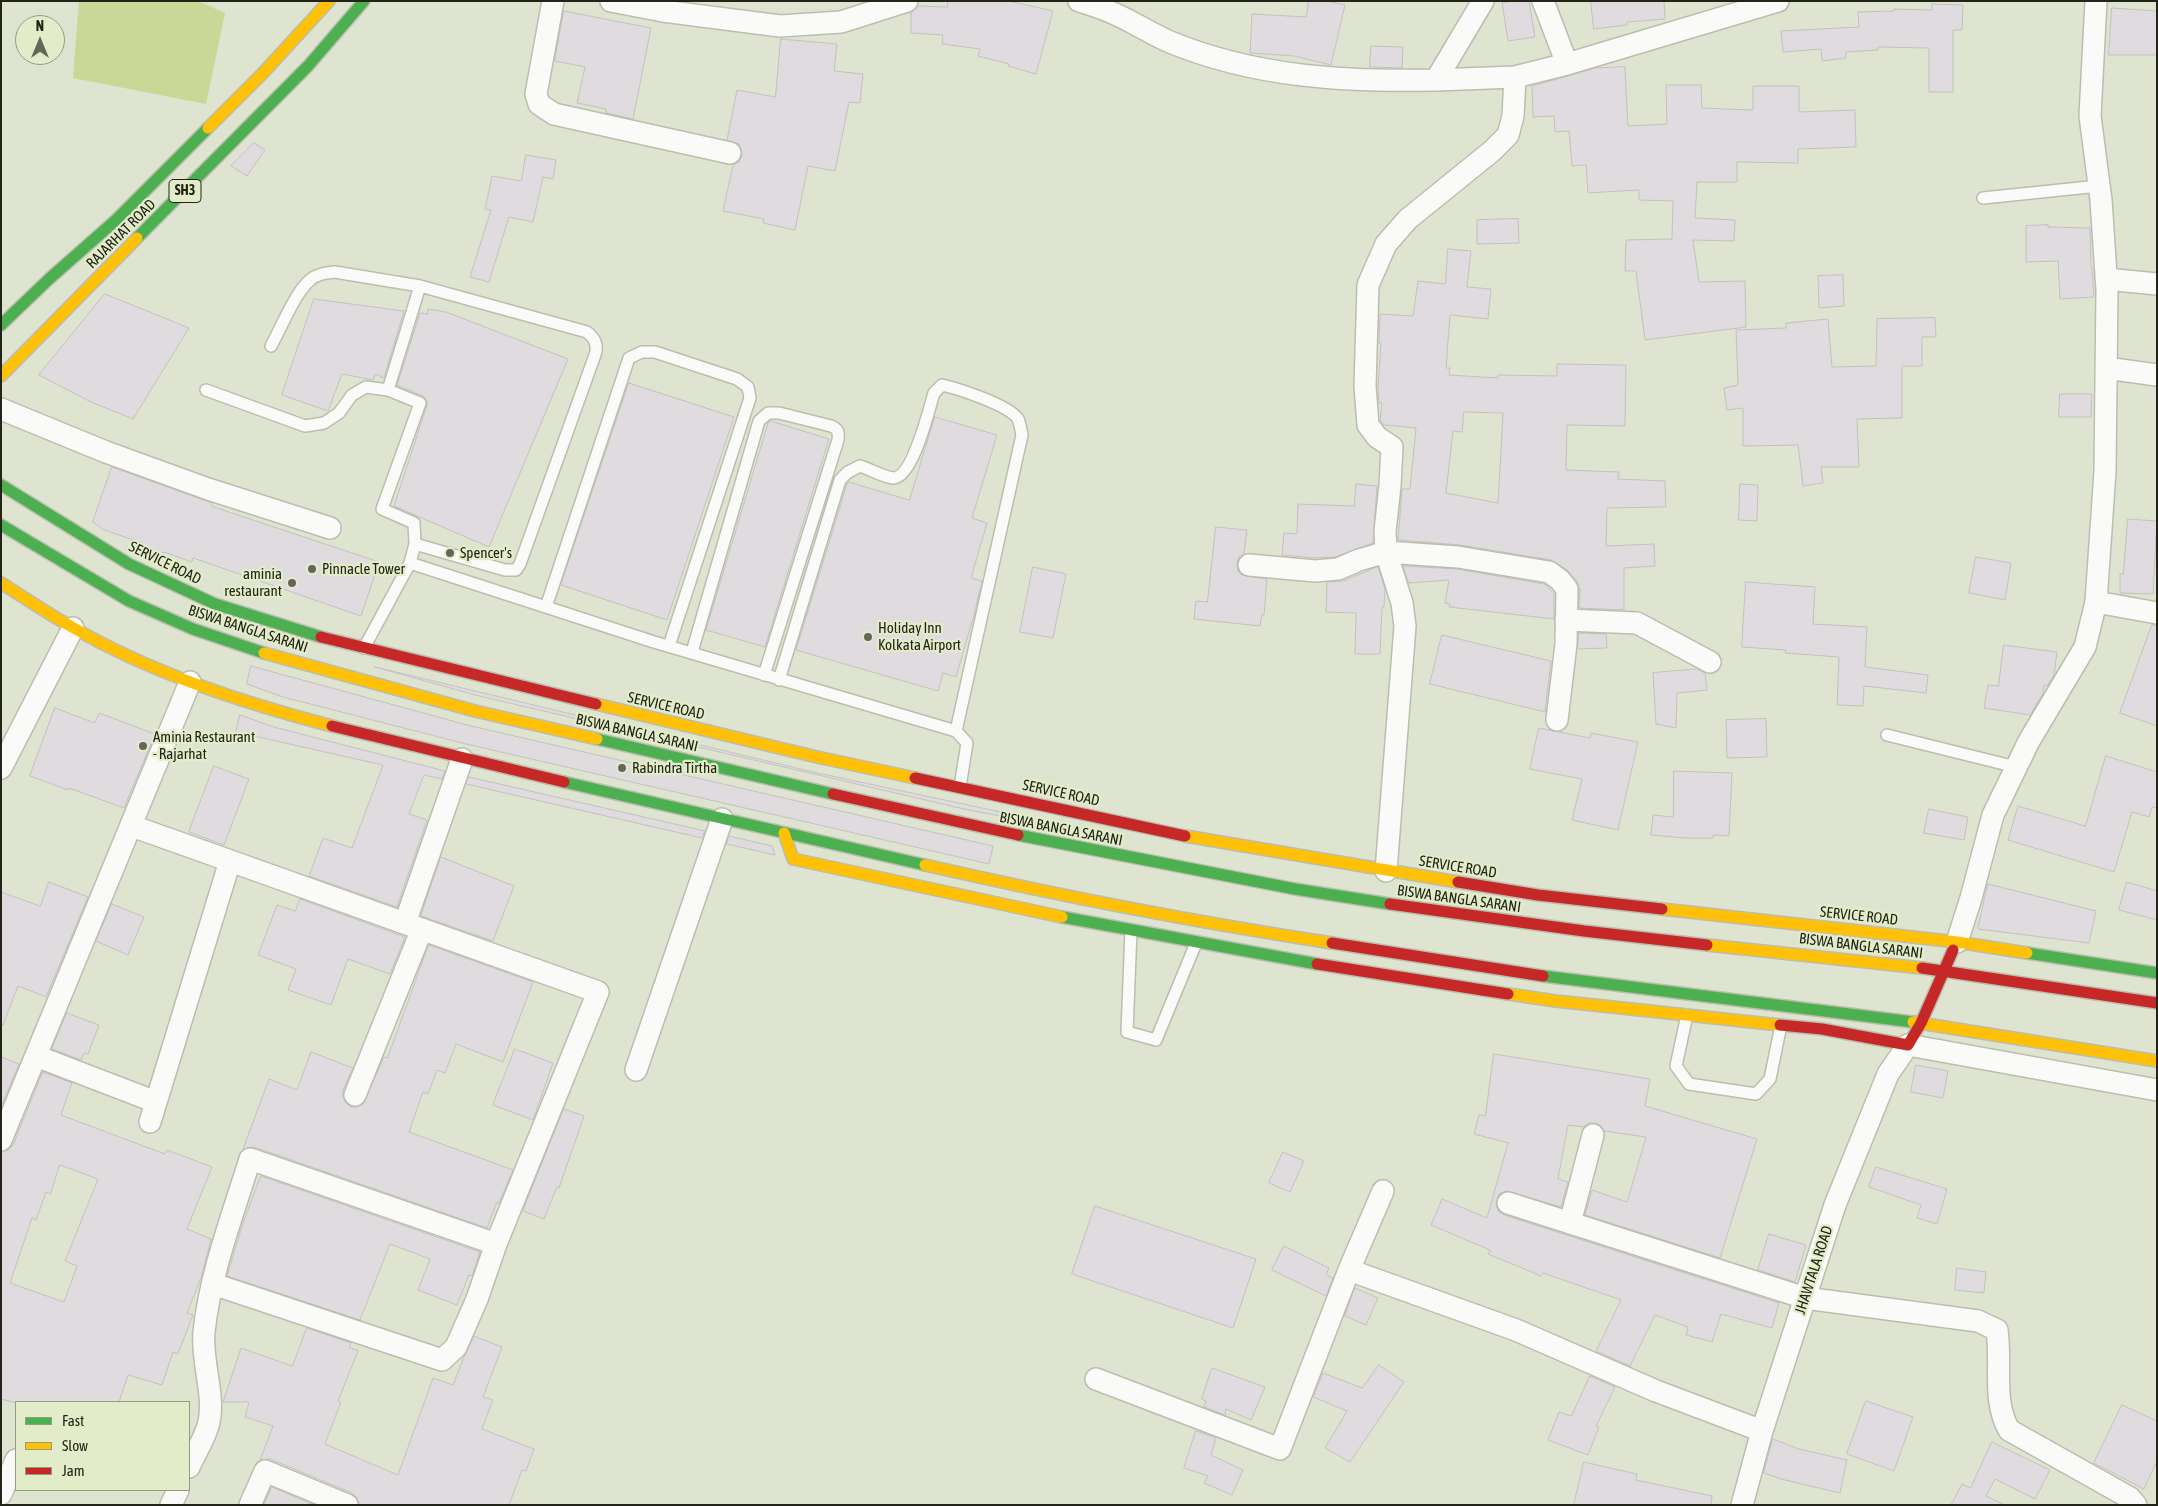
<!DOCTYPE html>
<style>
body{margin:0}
#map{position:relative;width:2158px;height:1506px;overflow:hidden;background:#dfe4d1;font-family:"Asap Condensed",sans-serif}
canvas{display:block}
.frame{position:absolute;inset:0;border:2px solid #212417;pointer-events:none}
.legend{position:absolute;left:15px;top:1401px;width:175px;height:90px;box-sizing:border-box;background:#e3ecc9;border:1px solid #959c82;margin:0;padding:6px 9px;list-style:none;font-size:15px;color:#212417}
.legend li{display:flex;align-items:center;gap:10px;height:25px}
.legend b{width:25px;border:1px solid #959c82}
.north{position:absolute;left:15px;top:15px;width:50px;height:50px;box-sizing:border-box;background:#e3ecc9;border:1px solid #959c82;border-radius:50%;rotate:0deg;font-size:14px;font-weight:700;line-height:20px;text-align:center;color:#212417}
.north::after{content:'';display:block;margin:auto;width:18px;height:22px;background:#646758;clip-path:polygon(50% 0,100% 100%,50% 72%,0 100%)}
</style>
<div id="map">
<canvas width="2158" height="1506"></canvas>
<div class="frame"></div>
<ul class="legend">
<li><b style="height:6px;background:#4caf50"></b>Fast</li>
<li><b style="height:6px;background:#ffc107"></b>Slow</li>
<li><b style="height:6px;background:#c62828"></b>Jam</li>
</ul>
<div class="north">N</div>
</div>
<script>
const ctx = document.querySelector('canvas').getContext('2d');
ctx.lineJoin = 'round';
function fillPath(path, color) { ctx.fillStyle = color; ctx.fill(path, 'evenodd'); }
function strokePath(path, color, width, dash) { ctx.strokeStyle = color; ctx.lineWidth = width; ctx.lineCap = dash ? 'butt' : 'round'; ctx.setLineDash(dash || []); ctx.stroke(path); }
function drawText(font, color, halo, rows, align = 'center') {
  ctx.font = font + ' "Asap Condensed",sans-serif'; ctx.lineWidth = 4.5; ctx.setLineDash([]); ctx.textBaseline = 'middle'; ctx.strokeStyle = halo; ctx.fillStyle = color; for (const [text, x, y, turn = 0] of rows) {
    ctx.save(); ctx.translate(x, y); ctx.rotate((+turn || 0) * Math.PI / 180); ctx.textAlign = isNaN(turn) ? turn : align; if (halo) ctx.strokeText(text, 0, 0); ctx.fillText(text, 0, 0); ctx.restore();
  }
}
fillPath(new Path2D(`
 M79,1H198L225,13L206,104L73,78Z`), '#c9d897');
const building = new Path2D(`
 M948,1H1009L1053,11L1036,74L1008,66L1009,64L978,56L980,49L942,44L943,35L911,33V13L918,6L947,7Z
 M1309,1H1327L1345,5L1331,65L1294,56L1250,53L1252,14L1306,17Z
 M1513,1H1529L1535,37L1508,41L1502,3Z
 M1591,1H1664L1665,19L1627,22V25L1594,29Z
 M1932,4L1963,5L1962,30H1953V92H1929V48L1878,47V50L1846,52V58L1822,61L1821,49L1783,52L1781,31L1859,27L1858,12L1894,11V9L1932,10Z
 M2112,8L2157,11V55H2109Z
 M564,11L651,28L633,119L606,113V109L577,103L585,67L555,61Z
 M781,39L837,44L834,71L863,74L860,103L849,102L835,171L808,166L795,230L763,223L764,219L723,211L733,165L739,162L742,155L739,144L727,140L737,90L775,97Z
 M1371,46L1403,47L1402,68L1370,67Z
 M1625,67L1628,126L1667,124L1666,85H1701L1702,108L1753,110V86H1799V112L1855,110L1856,147L1798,149V163L1737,162V182H1697L1695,218L1735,220L1734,241L1693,240L1699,282L1745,281L1746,327L1645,340L1636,271H1625L1626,240L1672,239L1673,201L1639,200V190L1588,193L1586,165L1572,166L1569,131L1555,132L1554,116L1533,117L1532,86L1596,68Z
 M254,143L265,150L247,176L231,166Z
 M526,155L556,160L553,179L543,177L533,222L509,217L489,282L470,277L491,210L485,209L492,176L521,181Z
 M1518,219L1519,243L1477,244V220Z
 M2048,225V227L2090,228L2091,267H2092L2094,297L2060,299L2058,261L2026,262V226Z
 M1448,249L1471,251L1467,287L1491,289L1488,319L1450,315L1446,368H1450L1449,375L1498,378V375L1557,376V364L1626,365L1625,426L1567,425L1566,470L1619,472L1618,479L1665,481L1666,507L1607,508L1606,546L1654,544L1655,566L1624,568V610L1579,608L1580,589L1577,581L1567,570L1551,560L1460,545L1398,540L1402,489H1410L1416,428L1384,425L1380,420L1382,403H1379L1378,386L1381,343H1379L1380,314L1413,316L1418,281L1445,284ZM1464,412L1503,413L1498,503L1446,493L1453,431L1462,432Z
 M1843,275L1844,306L1819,308L1818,276Z
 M105,294L189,328L133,419L91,402L39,375Z
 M314,299L404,311L384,378L375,374L373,380L342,374L328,411L282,395Z
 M428,309L446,312L568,359L489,547L394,506L428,402L423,396L397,385L420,313L427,314Z
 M1935,318L1936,337H1922V366H1902V418L1857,419L1859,467H1821L1823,483L1803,486L1798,445L1743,446V408L1727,410L1724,388L1738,385L1736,330L1786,328V323L1828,319L1832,367L1876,366L1877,319Z
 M629,383L734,417L667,620L561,585Z
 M2060,394H2092L2091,417H2059Z
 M935,417L997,435L972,518L987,523L971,578L982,581L974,615L956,677L943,673L938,691L796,650L847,484L849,482L909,500Z
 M771,421L829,439L765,647L706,630L768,423Z
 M112,467L212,503L211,506L379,562L361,616L193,558L192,562L164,552L163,553L142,546L143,543L104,530L93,522Z
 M1356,484L1377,486L1373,543L1335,557L1315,558L1282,555L1284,533L1297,534L1298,504L1354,506Z
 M1740,484L1758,485L1757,521L1739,520Z
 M2128,519L2157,521L2153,594L2120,593V574H2123Z
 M1216,527L1247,530L1244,553L1239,557L1237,564L1238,571L1242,575L1267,579L1264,615H1262L1260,626L1194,619L1196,601L1207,602Z
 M1976,557L2011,563L2005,600L1969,593Z
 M1403,566L1457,569L1544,584L1554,593V619L1449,607L1450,604L1445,603L1449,580L1409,583Z
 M1033,567L1066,574L1053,638L1020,632Z
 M1378,567L1385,589L1384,607H1382L1380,654H1355L1356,613L1326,612L1327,582L1343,581Z
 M1746,582L1815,587L1813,624L1867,627L1865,667L1928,675L1926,693L1864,686L1863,706L1837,705L1839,657L1785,653L1786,650L1742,647Z
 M2152,625H2157V726L2120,713Z
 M1579,633L1606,634L1607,648L1578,649Z
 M1442,635L1551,661L1545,712L1430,684Z
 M2004,645L2057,652L2054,675L2047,686L2044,685L2043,693L2030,715L1984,708L1988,685L1998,686Z
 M251,666L471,726L993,846L989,864L466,744L283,697L247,684Z
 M375,667L813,772L1001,812L1000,816L964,809L479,696Z
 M1697,669L1705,673L1707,690L1677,693L1676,728L1656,724L1653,673Z
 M55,708L95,723L99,713L155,734L124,808L69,788L68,790L30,776Z
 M240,715L274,727L445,771L442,779L424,775L409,814L427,820L397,907L309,876L323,838L352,848L383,765L236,732Z
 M1766,719L1767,757L1727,758L1726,720Z
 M1539,728L1590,738L1591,733L1638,742L1618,830L1572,820L1582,779L1530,769Z
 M2106,756L2157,772V808L2152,807L2149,817L2132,812L2114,872L2008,840L2018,806L2085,826Z
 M214,766L249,779L224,845L189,832Z
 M1674,771L1732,773L1729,836L1713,835V838H1685L1651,835L1653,815L1673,817Z
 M469,777L705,831L702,838L466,784Z
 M1929,809L1968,817L1964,840L1924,833Z
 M729,836L772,846L775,855L727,844Z
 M441,857L514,886L493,941L421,916Z
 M49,882L88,897L46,997L18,986L3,1025L1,1024V892L40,906Z
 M2127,882L2157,891V920L2119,910Z
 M1988,884L2096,911L2089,943L1978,929Z
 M300,899L405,937L390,974L348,959L331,1005L288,990L296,969L258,955L277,905L295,911Z
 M112,904L144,917L128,955L96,941Z
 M429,945L533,982L503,1062L456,1044L445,1073L437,1070L428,1094L423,1092L409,1132L513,1170L499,1203L497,1202L487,1228L254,1147L243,1149L269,1079L297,1090L311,1052L353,1068L343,1090V1097L346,1103L351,1107H357L363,1104L384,1057L387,1058Z
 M67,1013L99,1025L88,1054L84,1053L81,1060L52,1049Z
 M515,1049L553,1063L533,1120L493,1105Z
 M1494,1054L1650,1079L1645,1106L1757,1139L1720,1258L1585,1215L1592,1190L1627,1202L1646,1137L1604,1131L1601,1126L1596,1123H1589L1583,1127L1568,1125L1558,1179L1568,1182L1561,1207L1506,1191L1499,1194L1496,1205L1498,1211L1504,1215L1779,1303L1772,1328L1721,1314L1712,1342L1686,1335L1688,1327L1655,1315L1630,1366L1596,1351L1621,1300L1543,1273L1541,1276L1488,1254L1490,1250L1431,1225L1442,1199L1487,1218L1508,1143L1474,1134L1479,1115L1485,1116Z
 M1,1057L19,1064L1,1107Z
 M1916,1065L1948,1071L1943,1098L1911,1092Z
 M43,1072L72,1083L61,1115L165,1154L167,1150L212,1167L187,1229L211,1239L201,1278L187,1313L193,1315L178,1354L173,1352L162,1385L128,1375L119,1402H12L1,1399V1152L8,1150L13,1145ZM60,1165L98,1179L65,1261L77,1266L64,1302L10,1283L32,1218L36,1220L46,1192L50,1194Z
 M564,1109L584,1116L559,1188L557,1187L544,1219L523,1211Z
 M1283,1152L1304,1161L1290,1192L1269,1183Z
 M1876,1167L1947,1189L1937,1224L1917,1218L1921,1205L1869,1187Z
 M261,1176L480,1252L472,1276L469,1275L457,1305L418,1290L430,1259L390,1244L360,1320L227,1276L243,1223Z
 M1095,1206L1256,1259L1233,1328L1072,1274Z
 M1769,1234L1806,1245L1795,1282L1758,1270Z
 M1284,1246L1329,1268L1326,1275L1333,1278L1326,1296L1272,1270Z
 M1957,1268L1986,1272L1984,1293L1955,1290Z
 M1355,1288L1378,1298L1366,1325L1345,1316Z
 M307,1328L351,1343L349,1347L358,1351L338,1401L341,1402L325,1444L398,1475L433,1378L453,1385L464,1357L474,1336L502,1347L483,1397L493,1400L482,1429L534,1449L526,1471L522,1470L509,1505H359L357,1498L352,1493L270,1459L260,1460L273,1426L245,1417L249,1402H223L241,1348L292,1366Z
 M1379,1365L1404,1382L1350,1462L1325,1448L1347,1411L1313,1397L1323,1373L1362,1388Z
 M1212,1368L1265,1387L1251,1420L1226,1409L1225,1415L1204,1407L1206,1401L1202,1399Z
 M1590,1376L1615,1387L1596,1426L1599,1427L1588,1455L1548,1440L1559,1412L1571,1416Z
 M1866,1401L1913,1417L1894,1471L1847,1454Z
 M2122,1405L2157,1421V1461L2144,1489L2094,1463Z
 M1196,1431L1216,1438L1211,1455L1243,1470L1232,1495L1204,1483L1208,1476L1184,1468Z
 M1773,1439L1799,1449L1847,1460L1840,1493L1781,1479L1764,1473Z
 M1992,1442L2050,1470L2035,1499L1995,1479L1986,1496L2005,1505H1951L1962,1484L1970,1488Z
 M1584,1462L1637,1474L1636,1480L1712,1496L1711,1505H1574Z
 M272,1487L314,1505H264Z`);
fillPath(building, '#e0dbde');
strokePath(building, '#c2c1be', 1);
const lane = new Path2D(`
 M1983,198L2099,186
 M271,346C281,328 295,293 309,281C316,274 326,273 335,272L420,286L587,332C594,338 597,342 596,352L520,564L516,570H505L415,544
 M206,390L305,426L324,423L339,413L352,395L366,387L388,390
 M410,563L415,544L414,523L382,509L420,403L388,390L420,286
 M546,607L629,358L642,352H655L737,379L748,387L750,398L669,646
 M364,648L410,563L654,642L956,731L967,743L960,787
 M692,652L759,421L768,413H779L831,426C838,429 839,432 838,440L764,675
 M779,680L840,480L848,472L860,466C870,469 883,477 893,478C913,478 929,409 934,393L942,385C959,389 1009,405 1018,419C1020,423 1021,430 1022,435L956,731
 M1887,735L2016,767
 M1131,931L1127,1032L1156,1040L1196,943
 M1687,1015L1676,1066L1689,1084L1756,1094L1770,1079L1781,1025`);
const street = new Path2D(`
 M553,1L536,94L539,104L554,114L730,153
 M611,1L663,11L780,26L841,22L907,1
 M1079,1C1089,4 1099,7 1108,11C1129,19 1149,33 1170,42C1255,77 1345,82 1436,80L1483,1
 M1543,1L1567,64
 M1436,80L1515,77L1567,64L1778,1
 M2106,279L2157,284
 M2106,368L2157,375
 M1,409L106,452L208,489L330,528
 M1249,565L1315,571L1338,569L1359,560L1386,552L1458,557L1549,572L1560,580L1567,589L1566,644L1557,720
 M2096,602L2157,613
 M1566,620L1637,623L1710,662
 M1,768L73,628
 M132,826L598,992L496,1244L250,1159C233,1214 210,1274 204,1332C201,1361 215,1394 209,1422C206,1437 195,1453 189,1467
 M1386,871L1405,626L1402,603L1386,552L1385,531L1390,486L1392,447L1377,437L1368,425L1365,386L1368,285L1386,244L1408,219L1492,151L1508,135L1513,116L1515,77
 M405,923L462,759
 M1957,942L1971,898L1993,815L2029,741L2085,647L2096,602L2105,471L2107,290L2101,200L2090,116L2096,1
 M36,1056L156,1102
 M636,1070L722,819
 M355,1095L422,929
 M150,1122L230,861
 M1,1140L190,682
 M1508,1203L1805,1298L1978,1321L1997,1330C2002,1364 1992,1400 2009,1430L2130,1498L2136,1505
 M1570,1223L1593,1135
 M1349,1270L1383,1191
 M213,1284L442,1360L456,1347L477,1299L496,1244
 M1096,1379L1280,1449L1349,1270L1516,1330L1656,1391L1762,1431
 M1,1494L16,1460
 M171,1505L178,1490
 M250,1505L265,1471L347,1505
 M1742,1505L1762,1431L1835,1205L1888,1074L1908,1045L2157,1090`);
const fast = new Path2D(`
 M137,238L308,66L364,1
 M1,325L49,279L116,220L208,128
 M1,485L129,564L215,604L321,637
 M1,525L129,601L193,629L264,653
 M597,739L833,794
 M564,782L925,865
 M1018,835L1295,889L1390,904
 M1062,917L1317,964
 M2027,953L2157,973
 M1543,976L1913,1022`);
const slow = new Path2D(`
 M208,128L263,73L329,1
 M1,376L137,238
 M1,583C25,598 48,614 72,627C151,673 244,703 332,726
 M264,653L475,711L597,739
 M596,704L817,757L915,778
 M784,833L793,859L1062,917
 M1185,836L1458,882
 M925,865C1060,896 1195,922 1332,943
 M1662,909L1957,942L2027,953
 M1707,945L1922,968
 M1508,994L1556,1001L1780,1025
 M1913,1022L2157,1061`);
const jam = new Path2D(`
 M321,637L596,704
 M332,726L564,782
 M915,778L1185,836
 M833,794L1018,835
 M1458,882L1538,895L1662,909
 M1390,904L1584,931L1707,945
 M1332,943L1543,976
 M1317,964L1508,994
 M1922,968L2157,1003
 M1780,1025L1822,1029L1908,1045L1921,1023L1953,950`);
strokePath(lane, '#babeaf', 14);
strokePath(street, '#babeaf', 24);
strokePath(fast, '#babeaf', 14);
strokePath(slow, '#babeaf', 14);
strokePath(jam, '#babeaf', 14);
strokePath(lane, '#fafbf8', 11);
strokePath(street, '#fafbf8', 21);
strokePath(fast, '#4caf50', 11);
strokePath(slow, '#ffc107', 11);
strokePath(jam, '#c62828', 11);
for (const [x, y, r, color] of [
 [450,553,5,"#646758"],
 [312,569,5,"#646758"],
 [292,583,5,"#646758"],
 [868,637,5,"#646758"],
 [143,746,5,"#646758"],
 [622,768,5,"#646758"]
]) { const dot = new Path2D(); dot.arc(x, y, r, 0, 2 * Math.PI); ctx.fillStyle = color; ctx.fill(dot); strokePath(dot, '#e3ecc9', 2); }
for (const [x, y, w] of [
 [185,191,32]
]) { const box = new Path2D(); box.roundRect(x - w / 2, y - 11.5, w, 23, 4); ctx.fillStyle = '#e3ecc9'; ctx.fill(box); strokePath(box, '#212417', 1); }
drawText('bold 14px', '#212417', null, [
 ["SH3",185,191]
]);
drawText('15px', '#212417', '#e3ecc9', [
 ["RAJARHAT ROAD",121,234,-45],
 ["SERVICE ROAD",165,563,26],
 ["BISWA BANGLA SARANI",248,629,18],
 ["SERVICE ROAD",666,706,13],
 ["BISWA BANGLA SARANI",637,733,13],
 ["SERVICE ROAD",1061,793,12],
 ["BISWA BANGLA SARANI",1061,829,11],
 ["SERVICE ROAD",1458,867,9],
 ["BISWA BANGLA SARANI",1459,899,8],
 ["SERVICE ROAD",1859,916,6],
 ["BISWA BANGLA SARANI",1861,946,7],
 ["JHAWTALA ROAD",1814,1270,-72]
]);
drawText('15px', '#212417', '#e3ecc9', [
 ["Spencer's",460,553],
 ["Pinnacle Tower",322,569],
 ["aminia",282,574,"right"],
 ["restaurant",282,591,"right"],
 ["Holiday Inn",878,628],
 ["Kolkata Airport",878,645],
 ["Aminia Restaurant",153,737],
 ["- Rajarhat",153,754],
 ["Rabindra Tirtha",632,768]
], 'left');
</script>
